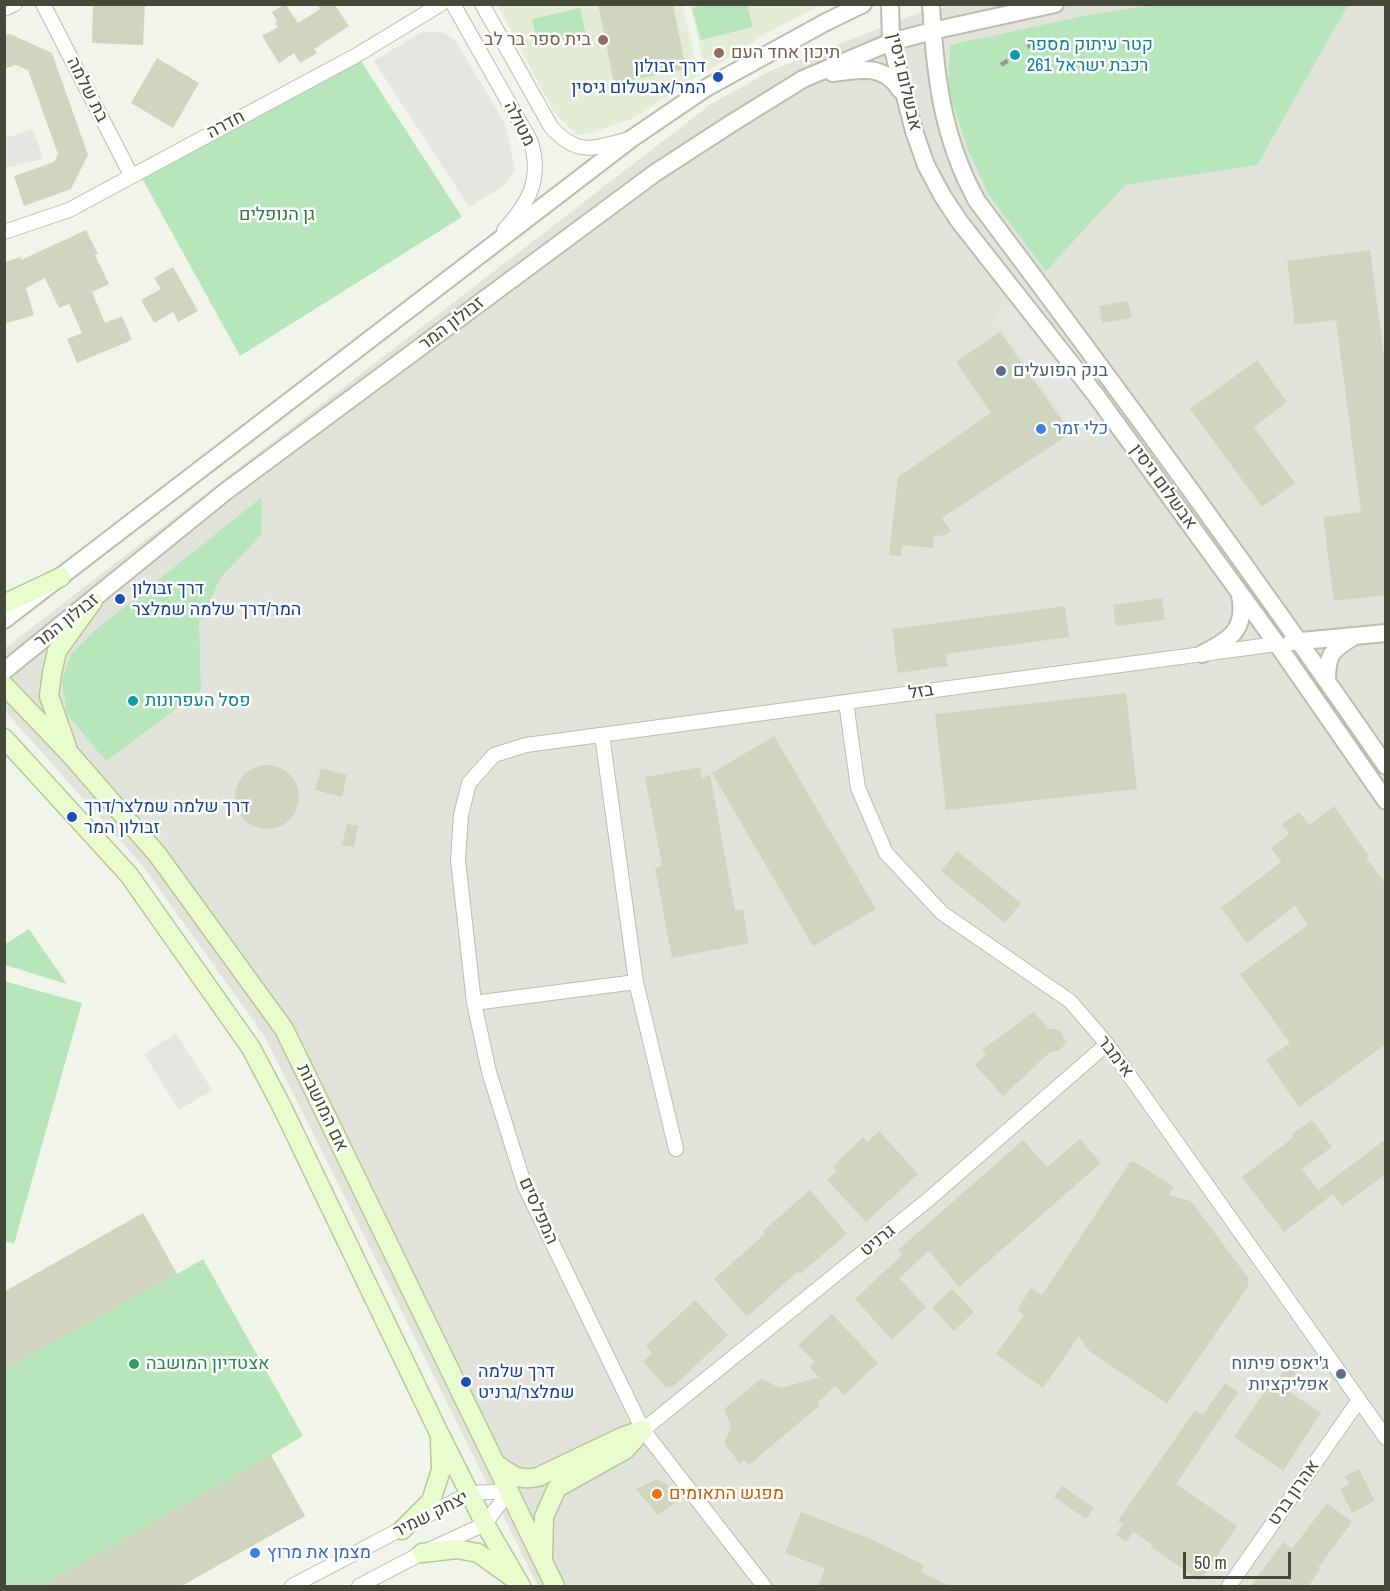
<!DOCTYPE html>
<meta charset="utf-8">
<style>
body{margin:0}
#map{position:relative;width:1390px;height:1591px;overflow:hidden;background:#f1f4ea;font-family:"Archivo Narrow",sans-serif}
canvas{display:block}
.frame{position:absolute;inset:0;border:6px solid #444839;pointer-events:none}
.scale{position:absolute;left:1183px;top:1552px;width:108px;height:27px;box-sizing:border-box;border:3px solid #444839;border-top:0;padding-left:8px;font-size:18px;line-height:21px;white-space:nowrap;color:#444839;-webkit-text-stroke:4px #fff;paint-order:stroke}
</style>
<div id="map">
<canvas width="1390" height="1591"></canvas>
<div class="frame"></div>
<div class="scale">50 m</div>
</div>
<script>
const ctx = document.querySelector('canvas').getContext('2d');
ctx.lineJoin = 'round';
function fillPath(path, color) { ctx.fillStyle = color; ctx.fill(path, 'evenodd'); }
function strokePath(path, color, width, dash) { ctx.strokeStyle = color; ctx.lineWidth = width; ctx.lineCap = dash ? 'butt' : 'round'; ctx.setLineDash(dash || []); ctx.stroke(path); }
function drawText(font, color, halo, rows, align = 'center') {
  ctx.font = font + ' "Archivo Narrow",Heebo,sans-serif'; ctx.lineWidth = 5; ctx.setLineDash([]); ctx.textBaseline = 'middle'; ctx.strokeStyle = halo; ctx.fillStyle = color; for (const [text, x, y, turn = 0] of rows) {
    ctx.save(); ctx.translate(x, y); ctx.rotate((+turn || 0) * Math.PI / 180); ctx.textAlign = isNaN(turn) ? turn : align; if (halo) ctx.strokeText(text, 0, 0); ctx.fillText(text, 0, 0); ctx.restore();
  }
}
fillPath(new Path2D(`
 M952,5H1385V1586H538L265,1037L142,865L5,711L4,649L711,104L770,71L916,14Z`), '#e2e4dc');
fillPath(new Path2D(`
 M498,5H682L699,75L634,118L595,132L576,135L552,109Z
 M690,5H822L765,34L706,72Z`), '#e4ecd5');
fillPath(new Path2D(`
 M708,4L747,5L753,27L701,40L692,8Z
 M1154,5H1348L1257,165L1125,185L1046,271L989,195L967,147L948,88L950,45L1093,14Z
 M580,8L586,35L538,46L532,19Z
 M357,55L462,217L240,356L138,171Z
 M262,497L261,535L221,577L199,623L201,690L106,761L67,714L62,681L71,654L93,632Z
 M29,929L67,984L5,965V940L7,943Z
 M4,981L82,1003L14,1244L4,1241Z
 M143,1213L177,1274L203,1259L303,1436L271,1455L305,1516L180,1586H5L4,1292Z`), '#b6e6ba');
fillPath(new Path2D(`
 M432,31L444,33L455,40L505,123L515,169L505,185L469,207L374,61L420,33Z
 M33,129L43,159L5,168V138Z
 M1018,298L1100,414L1074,432L993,316Z
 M176,1033L212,1090L179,1110L144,1054Z`), '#e5e6e2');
fillPath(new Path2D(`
 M93,4H145L143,45L92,43Z
 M285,4L298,23L320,9L317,4H334L349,26L314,49L317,53L300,63L294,53L279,63L262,36L278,27L275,23L277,21L272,12Z
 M598,4H673L686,69L614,83Z
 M10,34L52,53L88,155L71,189L24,206L14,176L54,162L58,154L28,70L16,65L4,69V36Z
 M157,58L199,83L173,128L131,103Z
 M86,230L98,254L95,255L109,284L92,292L105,323L122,316L132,340L77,363L67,339L82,333L69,304L59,308L45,278L26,288L34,315L4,324V262L21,257V260Z
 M1370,250L1386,371V595L1334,601L1323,517L1361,512L1336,320L1295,325L1287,261Z
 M173,267L198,311L178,322L173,312L154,323L141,300L161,289L154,278Z
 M1128,301L1132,318L1102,323L1099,306Z
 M1000,332L1071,433L942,518L951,531L944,536L934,535L933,548L902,545L901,556L889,555L898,477L991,413L956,362Z
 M1257,360L1287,402L1254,427L1295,483L1262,507L1190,409Z
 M1162,598L1165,620L1116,626L1113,605Z
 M1065,606L1069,637L946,654L948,666L898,673L892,629Z
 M1126,693L1137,789L946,810L935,714Z
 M774,736L876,909L813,946L712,773Z
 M235 797a32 32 0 1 1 64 0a32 32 0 1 1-64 0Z
 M700,767L702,779L710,774L735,911L743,909L749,943L672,958L655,868L662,866L645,777Z
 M321,768L347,775L342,797L315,790Z
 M1334,806L1369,856L1366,858L1386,885V1044L1299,1107L1266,1060L1290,1043L1240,974L1308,925L1295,906L1247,943L1221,908L1281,862L1271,848L1289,834L1282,824L1299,812L1309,825Z
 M347,824L358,826L354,847L342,845Z
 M957,851L1021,903L1005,923L941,871Z
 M1033,1012L1049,1029H1056L1061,1032L1066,1043L1060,1050L1049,1053L1003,1096L975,1065L986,1055L982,1050Z
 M1312,1120L1332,1147L1302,1169L1318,1190L1386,1139V1174L1342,1206L1333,1194L1284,1232L1242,1177L1294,1137L1292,1134Z
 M879,1131L918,1174L866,1222L827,1180L837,1171L833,1166L863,1137L867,1142Z
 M1080,1139L1101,1163L959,1287L929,1251L899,1278L926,1307L892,1340L855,1299L902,1255L898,1250L1023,1140L1047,1167Z
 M1130,1162H1135L1174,1187L1169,1195L1191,1201L1249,1279L1247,1288L1167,1404L1088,1350L1079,1336L1043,1388L996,1354L1024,1315L1017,1310L1031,1288L1042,1295Z
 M810,1190L847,1234L800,1274L798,1271L747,1317L714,1279L765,1234L763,1231Z
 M143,1213L177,1274L4,1370V1292Z
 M952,1289L974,1312L954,1331L932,1308Z
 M695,1300L728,1335L677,1383L672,1387H666L643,1362L652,1353L646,1346Z
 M832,1314L878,1363L844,1395L835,1386L818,1402L820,1405L749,1465L744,1460L740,1464L724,1443L731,1427L724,1409L761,1379L781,1388L819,1377L809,1367L815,1362L798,1345Z
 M1294,1355L1304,1362L1285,1389L1321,1413L1283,1471L1234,1437L1272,1380L1276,1382Z
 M1225,1383L1238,1392L1176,1484L1237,1526L1200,1581L1151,1547L1153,1545L1133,1532L1126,1542L1116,1535L1123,1524L1118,1521L1195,1410L1203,1415Z
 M270,1455L305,1516L180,1587H39Z
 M1359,1469L1375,1501L1352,1513L1340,1489L1349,1484L1345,1476Z
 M657,1479L667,1484L677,1501L658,1515L636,1489Z
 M1062,1486L1094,1508L1086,1519L1054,1497Z
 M1327,1503L1352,1522L1318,1568L1320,1569L1308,1587H1250L1283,1542L1292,1549Z
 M801,1512L871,1539L924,1565L921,1572L952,1587H818L825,1568L785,1553Z`), '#d0d5c0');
const minor = new Path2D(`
 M43,4L131,175
 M453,4L531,142C542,179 529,203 504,230
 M482,4L551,127C578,157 594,148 629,139
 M4,9L15,4
 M4,232L69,210L357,55L441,4
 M846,702L858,788L886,853L942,913L1070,1001L1107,1044L1386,1438
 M602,735L636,982
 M474,1003L636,982L676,1149
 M643,1430L929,1199L1107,1044
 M292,1586L470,1493L509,1491
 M359,1586L422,1553L485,1524L509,1491
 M764,1586L643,1430L525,1187L489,1072L474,1003L458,860L461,815L469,783L494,755L526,745L1277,644
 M1229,1586L1359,1400`);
const tertiary = new Path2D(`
 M890,4L891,42L914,131L926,165L942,195L959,221L1095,394L1277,644L1386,801
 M931,4C935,75 942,138 977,201C1117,387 1254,575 1386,766
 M833,73C859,69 885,64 900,90
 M4,620L631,139L706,88L826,22L863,4
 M1291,642L1386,633
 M1202,654C1230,639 1247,630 1240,595
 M4,671L225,492L655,173L732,123L803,79L891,42L932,31L1055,4
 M1327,681C1327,655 1331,650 1353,637`);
const secondary = new Path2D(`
 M4,604L61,577
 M4,685L70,754L157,854L284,1029L555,1586
 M4,738L129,875L251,1048L281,1105L439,1433L485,1524L521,1586
 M67,747L49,696L52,673L57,651L93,601
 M495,1463C512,1475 517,1481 538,1477L622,1437L639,1431
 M402,1530L431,1501L441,1470L440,1441
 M422,1553L457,1549L478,1553L513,1578
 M543,1558L544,1517L557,1488L625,1450L643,1430`);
strokePath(minor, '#babfad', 16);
strokePath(tertiary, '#babfad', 20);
strokePath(secondary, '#b6c896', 21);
strokePath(minor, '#fff', 14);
strokePath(tertiary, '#fff', 16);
strokePath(secondary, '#e9fccd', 18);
strokePath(new Path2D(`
 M1001,65L1031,45`), '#989898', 4.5, [8, 8]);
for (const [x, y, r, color] of [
 [603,40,6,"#8d6e63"],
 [719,53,6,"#8d6e63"],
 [1015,55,6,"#0f9aa8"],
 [718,77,6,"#1a4fb4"],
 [1001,371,6,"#5c6f8a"],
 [1041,429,6,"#3f7fe0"],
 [120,599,6,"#1a4fb4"],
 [133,701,6,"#0f9aa8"],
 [72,817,6,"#1a4fb4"],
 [134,1364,6,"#2e9e5b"],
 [1341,1374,6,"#5c6f8a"],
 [466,1382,6,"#1a4fb4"],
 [657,1494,6,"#e8710a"],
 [255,1553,6,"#3f7fe0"]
]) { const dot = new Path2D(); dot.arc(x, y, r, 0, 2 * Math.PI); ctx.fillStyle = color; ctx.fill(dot); strokePath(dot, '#fff', 2); }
drawText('18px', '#785e54', '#fff', [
 ["בית ספר בר לב",591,40],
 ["תיכון אחד העם",731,53,"left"]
], 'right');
drawText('18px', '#0d838f', '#fff', [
 ["קטר עיתוק מספר",1027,45],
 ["261 רכבת ישראל",1027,66],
 ["פסל העפרונות",145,701]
], 'left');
drawText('18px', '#164399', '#fff', [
 ["דרך זבולון",706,67,"right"],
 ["המר/אבשלום גיסין",706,88,"right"],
 ["דרך זבולון",132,589],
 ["המר/דרך שלמה שמלצר",132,610],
 ["דרך שלמה שמלצר/דרך",84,807],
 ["זבולון המר",84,828],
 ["דרך שלמה",478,1372],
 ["שמלצר/גרניט",478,1393]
], 'left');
drawText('18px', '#444839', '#fff', [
 ["אבשלום גיסין",904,82,77],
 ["בת שלמה",87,90,63],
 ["מטולה",519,124,63],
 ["חדרה",226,125,-28],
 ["זבולון המר",452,324,-37],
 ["אבשלום גיסין",1163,487,54],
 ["זבולון המר",67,621,-38],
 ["בזל",921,692,-8],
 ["אימבר",1115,1057,53],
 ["אם המושבות",322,1108,64],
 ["המפלסים",538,1211,66],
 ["גרניט",878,1241,-39],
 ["אהרון ברט",1294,1493,-55],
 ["יצחק שמיר",431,1515,-27]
]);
drawText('18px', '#2e7742', '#fff', [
 ["גן הנופלים",277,215]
]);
drawText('18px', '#4e5e75', '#fff', [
 ["בנק הפועלים",1013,371],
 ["ג'יאפס פיתוח",1329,1364,"right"],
 ["אפליקציות",1329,1385,"right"]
], 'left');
drawText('18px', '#366cbe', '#fff', [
 ["כלי זמר",1053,429],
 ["מצמן את מרוץ",267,1553]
], 'left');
drawText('18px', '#27864d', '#fff', [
 ["אצטדיון המושבה",146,1364]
], 'left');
drawText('18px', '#c56008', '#fff', [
 ["מפגש התאומים",669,1494]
], 'left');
</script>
